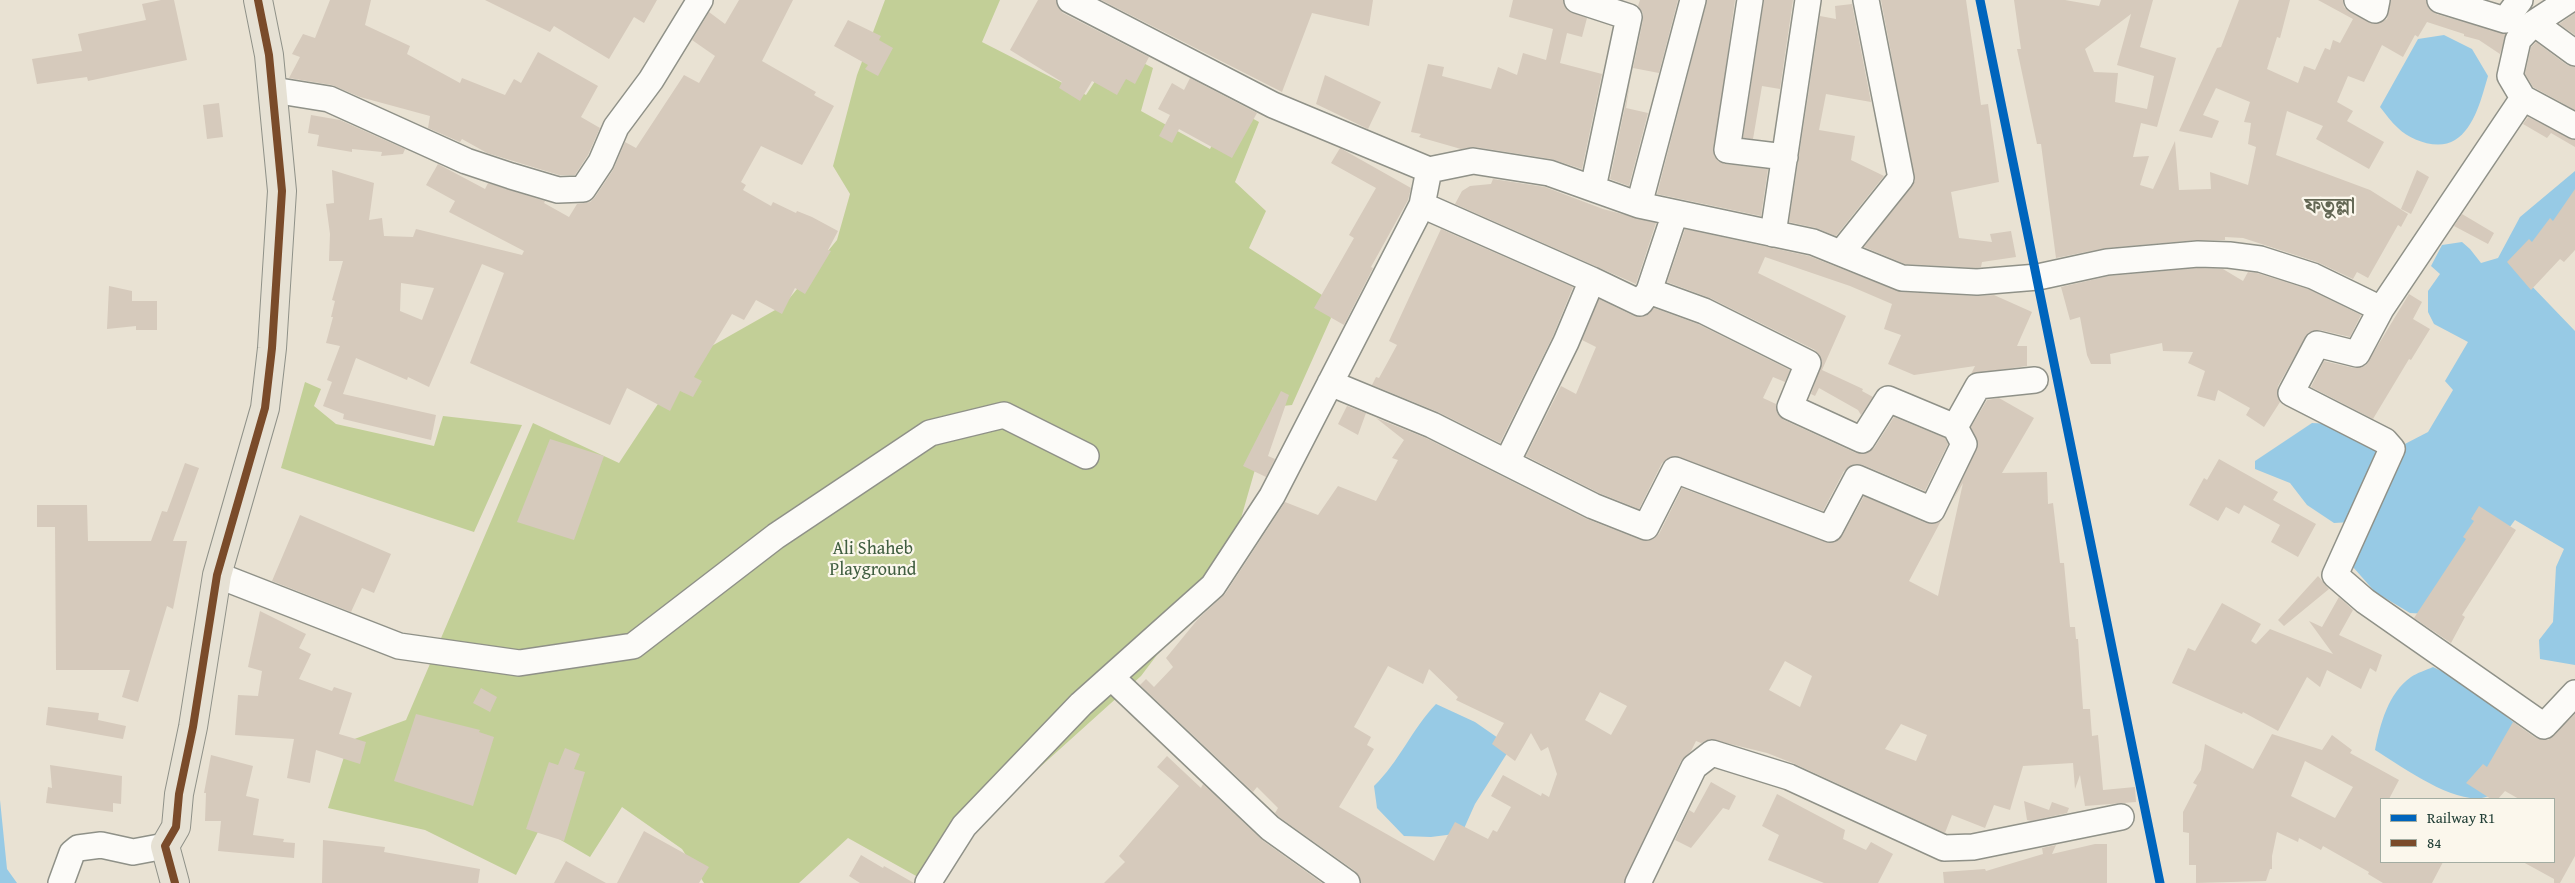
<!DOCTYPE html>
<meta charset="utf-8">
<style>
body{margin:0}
#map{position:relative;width:2575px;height:883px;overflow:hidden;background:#e9e2d3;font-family:"Gentium Book Plus",serif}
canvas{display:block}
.legend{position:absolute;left:2380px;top:798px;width:175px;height:65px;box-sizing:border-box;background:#fbf7ec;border:1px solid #a3ada2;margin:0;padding:6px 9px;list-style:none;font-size:15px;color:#1f3d34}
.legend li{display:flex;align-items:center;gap:10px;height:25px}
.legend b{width:25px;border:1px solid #a3ada2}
</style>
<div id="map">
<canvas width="2575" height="883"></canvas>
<ul class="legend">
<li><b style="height:6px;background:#0065bd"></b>Railway R1</li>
<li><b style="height:6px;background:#7a4b2a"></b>84</li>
</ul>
</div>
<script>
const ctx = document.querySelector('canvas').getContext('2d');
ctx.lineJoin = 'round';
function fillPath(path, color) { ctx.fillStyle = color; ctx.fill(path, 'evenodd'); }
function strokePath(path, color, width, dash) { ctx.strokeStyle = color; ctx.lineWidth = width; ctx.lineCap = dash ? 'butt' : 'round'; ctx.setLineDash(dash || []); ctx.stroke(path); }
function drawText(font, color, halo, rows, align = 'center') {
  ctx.font = font + ' "Gentium Book Plus","Noto Serif Bengali",serif'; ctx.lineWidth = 4.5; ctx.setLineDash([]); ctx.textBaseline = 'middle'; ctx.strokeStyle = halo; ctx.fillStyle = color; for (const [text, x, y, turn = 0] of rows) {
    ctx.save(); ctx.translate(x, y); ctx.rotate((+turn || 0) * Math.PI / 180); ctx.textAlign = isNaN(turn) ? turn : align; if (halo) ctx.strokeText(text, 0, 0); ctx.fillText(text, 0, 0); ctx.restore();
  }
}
fillPath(new Path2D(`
 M885,0H1000L982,42L1086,95L1116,49L1153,68L1141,111L1210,149L1232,107L1259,122L1235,182L1266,211L1249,248L1322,295L1331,318L1292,405L1273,407L1229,560L1141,676L918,877L848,838L799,883H704L682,849L622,807L590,857L540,828L516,875L425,830L328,808L349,741L406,720L533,423L619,463L687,360L784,305L837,240L850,194L833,166L857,75Z
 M305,382L321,389L314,406L336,424L434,446L443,416L522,425L474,532L281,468Z`), '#c2cf97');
fillPath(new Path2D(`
 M2444,35L2472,49L2488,76C2482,96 2475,128 2455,140C2438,151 2410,140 2398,128C2391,122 2386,114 2380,107L2418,39Z
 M2575,171V221L2526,280L2575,331V665L2540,659L2539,640L2553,622L2556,567L2564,549L2515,520L2445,615L2410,613L2375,592L2353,567L2401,446L2428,432L2453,390L2445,381L2468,342L2434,324L2428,312V291L2440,274L2431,266L2442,245L2462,242L2470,249L2481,263L2498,258L2520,217Z
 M2312,423C2343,424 2357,433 2380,454L2351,522L2334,523L2307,505L2290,483L2255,469V461Z
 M2433,667L2462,681L2517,725L2527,759C2517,770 2504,788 2491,795C2462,811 2401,766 2375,750C2380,725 2388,693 2411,677C2417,673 2426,670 2433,667Z
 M1436,704L1475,722L1511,747L1475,804L1462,833L1431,837L1404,836L1377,808L1374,786C1399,762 1412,729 1436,704Z
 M0,800L7,869L17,883H0Z`), '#97cae5');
fillPath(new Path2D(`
 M161,0H174L187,60L88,81L87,77L37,84L32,59L82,51L78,34L146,20L142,4Z
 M330,0H371L365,25L410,46L407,54L460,83L462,78L505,95L514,79L521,83L538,52L598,86L581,117L600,128L588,155L575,175H559L487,153L462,139L460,142L428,128L430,116L360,97L332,85L289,78L300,57L292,54L303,34L315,38Z
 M485,0H657L644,23L634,17L609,59L554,26L550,32Z
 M739,0H793L762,61L816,92L814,95L834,106L802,165L761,146L741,182L746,185L743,190L771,206L773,202L796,213L797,211L812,217L838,231L828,250L831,251L805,294L795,288L782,314L756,300L744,320L732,314L694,377L702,381L693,397L680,391L670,411L627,388L610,425L470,363L504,273L482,264L429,387L408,377L407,380L356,358L343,394L436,415L431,440L343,419L344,414L323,406L332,382L327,380L340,346L326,343L333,317H331L335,301L332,300L343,261H329L330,234L326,204L334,203L332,170L374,183L369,220L382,218L384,236L413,237L416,229L522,255L524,251L449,212L455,201L426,185L438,164L485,189L488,183L545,201L544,203L569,217L577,204L590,202L595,197L613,170L625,142L636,148L684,75L699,83L715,56L692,40L709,12L725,24ZM401,283L434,288L422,320L400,311Z
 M1038,0H1056L1058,7L1063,13L1149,57L1135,84L1126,79L1117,95L1092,81L1080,101L1059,88L1062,82L1010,50Z
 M1101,0H1373L1369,26L1312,13L1282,92Z
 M1513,0H1563L1567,10L1587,18L1582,37L1567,33L1560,63L1602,74L1582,169L1551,159L1475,147L1461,149L1419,137L1421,134L1411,132L1428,64L1444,67L1442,76L1491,89L1498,67L1517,75L1523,53L1546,60L1553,29L1509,17Z
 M1640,0H1678L1659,73L1633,68L1643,20V13L1638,6Z
 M1707,0H1735L1714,155L1718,161L1725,164L1768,169L1761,216L1657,194Z
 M1764,0H1793L1780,89L1762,86L1753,139L1743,138Z
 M1881,0H1966L1981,105L1988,104L1999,182L1951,192L1959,238L1992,242L1990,234L2011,231L2016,257L1982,262L1981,267L1977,268L1905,264L1864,247L1915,181Z
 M2014,0H2065L2099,6L2101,0H2153L2140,47L2176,58L2157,127L2141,123L2133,157L2149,156L2140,185L2153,189L2175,141L2179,190L2211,189L2210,172L2248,185L2256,147L2248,144L2251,123L2244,122L2250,102L2216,88L2203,115L2219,121L2212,138L2179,131L2217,48L2221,47L2239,0H2290L2280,38L2277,37L2267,69L2298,83L2304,66L2315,70L2325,48L2330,50L2333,40L2340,43L2353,19L2318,0H2343L2344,7L2350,12L2375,24L2387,19L2391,0H2426L2429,9L2436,14L2506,34L2500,54L2479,40L2464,36V34L2427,22L2418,37L2415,35L2403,57L2382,45L2364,82L2348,76L2337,102L2353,111L2347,121L2384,142L2369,169L2316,139L2323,126L2287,111L2276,155L2370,190L2408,214L2401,227L2398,225L2368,278L2357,272L2353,279L2317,262L2243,238L2225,237V240H2197L2106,248L2056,258L2041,144H2037L2017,49H2021ZM2131,14L2117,65L2154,76L2147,109L2115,102L2118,73L2094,72L2085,49Z
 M1852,4L1871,102L1826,94L1819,130L1855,136L1851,160L1884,176L1836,236L1816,228L1789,222L1820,16L1836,19L1835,6Z
 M2575,13V35L2559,24Z
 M848,20L881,36L879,40L893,48L878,76L865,69L868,65L834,46Z
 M2536,42L2567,65L2575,67V110L2533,87L2525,74L2531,47Z
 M1325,75L1381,102L1368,129L1316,104Z
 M1190,78L1257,113L1232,158L1179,129L1172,143L1159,136L1170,115L1158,109L1172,83L1184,90Z
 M1630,82L1626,108L1648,113L1629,186L1610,179Z
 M219,103L223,137L207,139L203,105Z
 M311,115L340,120L405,149L403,154L381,156L382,152L352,149V152L317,146L319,135L308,133Z
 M2528,117L2575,140V147L2551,133L2547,138L2523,124Z
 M1340,148L1411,188L1408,200L1371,267L1373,268L1344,325L1314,308L1354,238L1349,235L1376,188L1331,163Z
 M2417,170L2429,177L2411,214L2401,209Z
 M1493,179L1545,187L1603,209L1656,223L1636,284L1455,204L1462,191L1470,186L1491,184Z
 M2575,189V250L2564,262L2560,259L2531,290L2507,262L2529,239L2532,242L2550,218L2553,221Z
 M2462,214L2494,233L2488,244L2454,226Z
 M1441,229L1573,287L1553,336L1500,443L1438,412L1372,385L1376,377L1379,378L1397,345L1389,341Z
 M1685,229L1809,256L1901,292L1976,296L1994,295L2032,312L2017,346H2027V366L1971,374L1975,366L1914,375L1888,364L1901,335L1884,329L1892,304L1850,286L1765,257L1758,273L1846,316L1822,370L1863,389L1862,391L1873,397L1861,415L1858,410L1819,388L1815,396L1811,394L1822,362L1815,350L1710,298L1667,282Z
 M2198,268L2223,269L2243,281L2248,272L2257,273L2308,289L2361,315L2350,337L2320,330L2308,333L2278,386L2277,394L2280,402L2264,427L2246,415L2250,408L2218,390L2215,401L2197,396L2205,371L2188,363L2193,352L2163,351L2162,343L2110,354L2111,364H2091L2087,355L2080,317L2070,320L2061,287L2109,276Z
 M109,286L132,291V301H157V330H136V326L107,329Z
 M2409,294L2422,302L2413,319L2430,329L2411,360L2409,359L2373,419L2311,387L2324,361L2354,368L2366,365Z
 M1599,299L1634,316H1646L1654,308L1698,324L1790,370L1785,382L1773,377L1763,398L1776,404L1778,415L1784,420L1856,453L1863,454L1874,448L1894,417L1945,438L1948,444L1925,491L1863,465L1855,464L1844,471L1823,511L1674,456L1662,463L1639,509L1599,493L1526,456L1561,386L1576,394L1596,347L1582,340Z
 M1281,391L1289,395L1268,456L1275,459L1266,477L1243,466Z
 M1999,398L2034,418L2002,473L2047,472L2048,504L2053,503L2060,563H2064L2070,627H2075L2076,639H2078L2083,709H2090L2092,736L2098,735L2103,790L2135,787L2136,802L2085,806L2080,775L2075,789L2073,763L2023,766L2010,810L1994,805L1985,828L1952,815L1945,833L1795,764L1767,753L1710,739L1701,743L1696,741L1691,751L1681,761L1624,883H1361L1355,871L1279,817L1275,813L1278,808L1257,787L1253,792L1140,685L1146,679L1154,687L1173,667L1166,658L1198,619L1225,594L1285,502L1318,515L1338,486L1376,501L1398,460L1392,458L1404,440L1376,418L1426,438L1587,519L1641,540L1648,541L1659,534L1682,488L1831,543L1842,536L1864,496L1926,523L1934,524L1942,519L1909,581L1938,596L1963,483L1953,500L1978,444L1971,427L1987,400ZM1785,661L1812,676L1800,707L1769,690ZM1388,666L1423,684L1429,669L1458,697L1456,700L1504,723L1492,744L1515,761L1531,733L1541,751L1548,747L1557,774L1549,797L1542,793L1541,796L1503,775L1491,796L1511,807L1497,832L1493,830L1488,839L1455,822L1434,861L1339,807L1374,749L1367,745L1371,737L1354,727ZM1600,692L1627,706L1611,735L1585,720ZM1901,724L1927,735L1916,761L1885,749Z
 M1347,406L1366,413L1358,435L1338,424Z
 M550,439L604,456L574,540L517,522Z
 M2219,459L2278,492L2273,500L2316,524L2298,557L2271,542L2280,525L2244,505L2239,514L2226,507L2218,521L2189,505L2204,478L2207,480Z
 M185,463L199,468L173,541H187L173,609L167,606L138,702L122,697L130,670H56L55,527H37V505H87L88,541H151L162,511L167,512Z
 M2479,506L2516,530L2462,615L2465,617L2451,643L2414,618L2466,539L2463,537L2474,521L2471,519Z
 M300,515L391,554L374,593L362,588L351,612L272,581Z
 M2318,576L2329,589L2284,626L2278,620Z
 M2339,597L2353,610L2339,635L2382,655L2376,672L2370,668L2361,689L2327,670L2320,687L2307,677L2278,731L2243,712L2242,714L2172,683L2188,648L2195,651L2222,603L2261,624L2251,641L2256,644L2270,629L2333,654L2309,621L2322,627Z
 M260,611L306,634L299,648L311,654L299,679L332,691L334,687L352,693L339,734L366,742L360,764L316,750L310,783L287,778L294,739L235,735L238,695L258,696L262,671L248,667Z
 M481,688L497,697L490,712L473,703Z
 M48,707L99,713L98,720L126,726L123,739L46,725Z
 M416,714L480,730L479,732L494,737L473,806L394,781Z
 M2575,714V856L2560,883H2554V879L2523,862H2554V799H2519L2505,791L2498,799H2491L2466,783L2483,764L2487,767L2513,722L2536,738L2548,740Z
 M2272,734L2322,750L2332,735L2352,750L2350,753L2399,780L2389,799H2381V862H2443L2432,883H2383L2368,874L2369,872L2323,846L2321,850L2299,838L2298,842L2277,832L2272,856V869H2270L2266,881L2196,883V865H2189V833L2183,832V812L2197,785L2193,783L2201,770L2205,744L2253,769ZM2305,761L2353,787L2335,818L2291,796Z
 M565,748L580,754L574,769L585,772L564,841L526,829L549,762L558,765Z
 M211,755L253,766L246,796L259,799L253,835L284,839L283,842L295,843L294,858L218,851L221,821H205L206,793H204Z
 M1167,756L1201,788L1203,784L1262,840L1322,883H1104L1125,862L1119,856L1179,786L1157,767Z
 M50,765L122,776L121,804L113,803V812L46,803L48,787L52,788Z
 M1711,782L1736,796L1729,810L1723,808L1691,848L1675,840L1689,810L1694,813Z
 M1777,794L1845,830L1843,839L1866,850L1871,842L1893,854L1878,883H1824L1768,860L1779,835L1762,826Z
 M2024,801L2049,810L2052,802L2069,808L2067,813L2031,821L2027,820Z
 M644,831L709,867L699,883H617Z
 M323,840L385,847L384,852L480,869L478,883H322Z
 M2095,844H2107V883H1944L1943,872L1985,869L1986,871L2043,854L2042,848L2056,845L2052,854Z
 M861,855L883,868L884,866L914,883H860L849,876Z
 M566,861L606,883H554Z`), '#d6cabc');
const minor = new Path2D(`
 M1070,0L1273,105L1429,170L1473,161L1549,173L1639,205L1813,242L1902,278L1977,282L2038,277L2107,262L2198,254L2229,255L2260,259L2313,276L2381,309L2523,98L2510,76L2518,40L2534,23L2569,0
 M1577,0L1629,17L1593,188
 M1750,0L1727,150L1785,157
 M2357,0L2375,10L2377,0
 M2440,0L2505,20L2520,0
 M2534,23L2575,53
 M273,90L329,99L466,161L511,176L558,190L583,189L601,162L616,127L651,80L700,0
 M2523,98L2575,126
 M1422,205L1592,280L1566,342L1507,462
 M1639,205L1693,0
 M1773,234L1808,0
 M1841,253L1901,178L1866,0
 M1592,280L1640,303L1649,291L1704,311L1808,363L1790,407L1862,440L1888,399L1955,427
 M1649,291L1675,213
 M2381,309L2357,354L2317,344L2291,393L2385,441L2392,449L2335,575L2365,601L2544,726L2575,693
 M1330,383L1432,425L1593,506L1646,527L1675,470L1830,529L1857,478L1932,510L1964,444L1955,427L1978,386L2035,380
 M217,575L399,646L519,663L633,646L776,536L930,433L1004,415L1086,456
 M1112,678L1270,828L1347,883
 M61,883L72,853L78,848L101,845L133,852L165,846
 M928,883L964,826L1081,704L1213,586L1272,496L1422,205L1429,170
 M1638,883L1694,767L1712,753L1789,777L1944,848L1973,847L2121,817`);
const highway = new Path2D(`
 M175,883L165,846L176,827L179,794L193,727L217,575L265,408L272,348L282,191L269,55L258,0`);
strokePath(minor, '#8f9188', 28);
strokePath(highway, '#8f9188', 30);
strokePath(minor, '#fcfbf8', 25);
strokePath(highway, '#e6e1d4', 28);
strokePath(new Path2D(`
 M175,883L165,846L176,827L179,794L193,727L217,575L265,408L272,348L282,191L269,55L258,0`), '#7a4b2a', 8);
strokePath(new Path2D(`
 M1980,0L2160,883`), '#0065bd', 9);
drawText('18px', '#405e40', '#fbf7ec', [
 ["Ali Shaheb",873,549],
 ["Playground",873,570]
]);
drawText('bold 22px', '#636754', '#fbf7ec', [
 ["ফতুল্লা",2330,207]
]);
</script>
